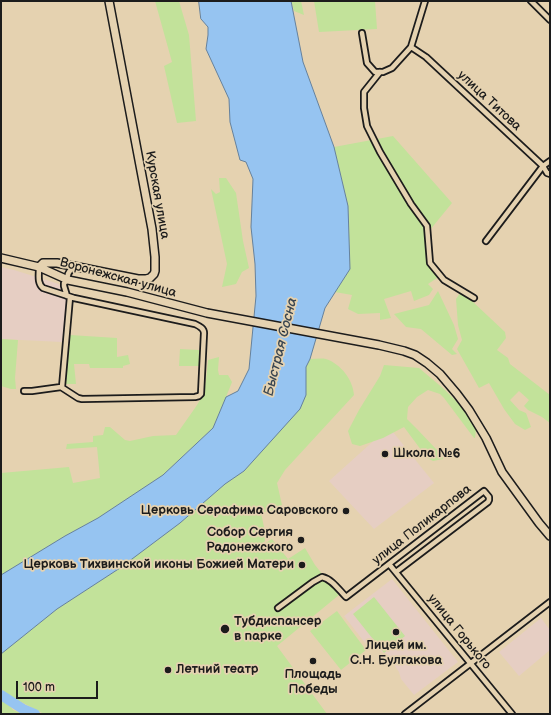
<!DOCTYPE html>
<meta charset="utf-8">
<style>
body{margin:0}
#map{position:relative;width:551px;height:715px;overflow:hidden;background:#e5d2b0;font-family:"Balsamiq Sans",sans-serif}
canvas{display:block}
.frame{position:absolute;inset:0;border:2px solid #1c1c1c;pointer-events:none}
.scale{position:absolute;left:16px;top:681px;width:82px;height:18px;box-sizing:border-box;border:2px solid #1c1c1c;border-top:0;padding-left:5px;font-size:12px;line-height:14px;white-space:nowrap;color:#1c1c1c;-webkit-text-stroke:3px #e5d2b0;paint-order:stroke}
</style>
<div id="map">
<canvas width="551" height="715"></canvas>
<div class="frame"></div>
<div class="scale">100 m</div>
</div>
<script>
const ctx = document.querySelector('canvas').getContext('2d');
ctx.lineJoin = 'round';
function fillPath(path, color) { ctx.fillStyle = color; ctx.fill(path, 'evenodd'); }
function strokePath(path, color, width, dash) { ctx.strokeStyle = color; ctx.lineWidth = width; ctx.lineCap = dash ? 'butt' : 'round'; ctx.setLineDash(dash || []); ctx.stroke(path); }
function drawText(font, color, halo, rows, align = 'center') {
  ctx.font = font + ' "Balsamiq Sans",sans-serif'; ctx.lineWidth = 3.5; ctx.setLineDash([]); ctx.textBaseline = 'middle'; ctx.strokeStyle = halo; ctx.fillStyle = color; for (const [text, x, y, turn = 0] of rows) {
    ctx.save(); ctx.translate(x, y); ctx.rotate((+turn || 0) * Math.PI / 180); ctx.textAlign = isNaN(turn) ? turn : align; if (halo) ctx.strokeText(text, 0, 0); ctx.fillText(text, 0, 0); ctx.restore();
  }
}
fillPath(new Path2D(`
 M1,267L14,270L59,284L68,300L62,342L1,339Z
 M389,427L434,483L374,529L329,481Z
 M392,579L458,662L414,695L401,679L399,672L388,656L379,650L369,648L344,616Z
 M541,618L550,630V650L519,676L499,652Z`), '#e6cec3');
fillPath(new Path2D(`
 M155,1H179L189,35L196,121L177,123L164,66L172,62Z
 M291,1H301L304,15L294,11Z
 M314,1H375L377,29L319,32Z
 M393,136L452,203L425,236L437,278L428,284L433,289L429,295L414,301L411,291L384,299L391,318L380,320V313L358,314L348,309L352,295L335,292L350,269L348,206L334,147Z
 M219,178H226L236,193L243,241L249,268L242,272L236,284L222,287L227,264L211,189L216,194L220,192Z
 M438,291L454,325L458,339L452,349L457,354L452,355L421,329L406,327L394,314L429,305Z
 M460,293L472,301L505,332L506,338L497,350L508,358L510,364L550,395V423L542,417L528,410L524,406L529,400L519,391L510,400L519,410L526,413L531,427L525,430L515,424L504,409L489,383L479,388L457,349L462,340L458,325L456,299Z
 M70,335L117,338V357L128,355L130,364L123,366V368H90L89,364H74L76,384H66Z
 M1,339L18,340L15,378L16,389H11L1,386Z
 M180,349L199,350V366H179Z
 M219,357L218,370L219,375H228L232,382L226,397L213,428L163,475L98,518L65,536L1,575V473L69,467L73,483L100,478L97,447L66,449L67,444L93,442V436L103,435L105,427H110L125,440L130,441L153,436L176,435L195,408L204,394L206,380L208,360Z
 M310,359C315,359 321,358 326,359C341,364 353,380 354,395L285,470L277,483L282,505L275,510L261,513L264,527L265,541L259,547L272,539L288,559L305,548L315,565L339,595L277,646L327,714H44L10,696L1,689V654L57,609L120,568L180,523L225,484L244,471L306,395V367Z
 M384,365L419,368L444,389L459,404L476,429L475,438H474L444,398L440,394L428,390L417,397L408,407L407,419L417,429L436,449L442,453L443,459L433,461L427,458L404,427L383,438L360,446L352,444L348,431L359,410L380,376Z
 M374,597L405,636L384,653L353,614Z
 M337,611L366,650L341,670L310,631Z
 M1,700L10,706L13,710L23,714H1Z`), '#c2e29a');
const water = new Path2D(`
 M199,1H291L303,62L334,147L348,206L350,269L325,308L310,359L306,367V395L300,409L244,471L225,484L180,523L120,568L57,609L1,654V575L65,536L98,518L163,475L213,428L226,397L238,391L249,369L256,296L255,264L251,227L253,179L246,162L240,160L230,122L229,99L206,49L208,35V27L201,19Z`);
fillPath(water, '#96c4f1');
strokePath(water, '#65819c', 1);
strokePath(new Path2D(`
 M1,695L23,709L35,714`), '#96c4f1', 10);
const street = new Path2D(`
 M531,1L550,20
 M362,33L367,63L375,72H383L392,68L411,47L425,1
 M411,47L426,57L543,166L547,173L550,174
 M380,72L364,92V108L367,126L380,152L411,204L427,226L430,263L444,280L474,298
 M486,241L543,166L550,161
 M67,296L64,286V283L68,280C66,273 71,269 76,267
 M62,387L70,297
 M24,391H32L61,387L78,398L82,399L195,397L199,396L201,394L204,333C204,328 199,326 195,324L74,298L43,288C37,283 39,275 39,267
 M389,564L512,714
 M278,608L313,582L322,577C332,579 339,590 346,597L484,491L489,497V500L488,502L396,572
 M405,714L550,602`);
const secondary = new Path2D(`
 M1,258L39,267L68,280L127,292L207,313L379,345L404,351L415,355L427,363L440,374L457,394L469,410L486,438L502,472L539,523L550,536
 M39,267L43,263H57L78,267L138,279H146L150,278L154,274L155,271V257L152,229L109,1`);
strokePath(street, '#1c1c1c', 8);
strokePath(secondary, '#1c1c1c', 10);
strokePath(street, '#e5d2b0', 4.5);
strokePath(secondary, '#e5d2b0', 7);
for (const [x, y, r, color] of [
 [385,454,4,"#1c1c1c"],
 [346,511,4,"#1c1c1c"],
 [301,540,4,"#1c1c1c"],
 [302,565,4,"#1c1c1c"],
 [225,629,5,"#1c1c1c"],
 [396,632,4,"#1c1c1c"],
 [313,661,4,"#1c1c1c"],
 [168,670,4,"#1c1c1c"]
]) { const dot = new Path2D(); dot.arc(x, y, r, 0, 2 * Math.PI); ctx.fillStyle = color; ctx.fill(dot); strokePath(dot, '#e5d2b0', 1.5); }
drawText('13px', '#1c1c1c', '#e5d2b0', [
 ["улица Титова",489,101,43],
 ["Курская улица",157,195,80],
 ["Воронежская улица",118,278,15],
 ["улица Поликарпова",422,525,-38],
 ["улица Горького",459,632,51]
]);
drawText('bold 13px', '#1c1c1c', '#e5d2b0', [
 ["Школа №6",393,454],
 ["Церковь Серафима Саровского",338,511,"right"],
 ["Собор Сергия",293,533,"right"],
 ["Радонежского",293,548,"right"],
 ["Церковь Тихвинской иконы Божией Матери",294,565,"right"],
 ["Тубдиспансер",234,622],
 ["в парке",234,637],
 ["Лицей им.",396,646,"center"],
 ["С.Н. Булгакова",396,661,"center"],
 ["Летний театр",176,670],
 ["Площадь",313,675,"center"],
 ["Победы",313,690,"center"]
], 'left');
drawText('italic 14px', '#3a4651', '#e5d2b0', [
 ["Быстрая Сосна",281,347,-76]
]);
</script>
